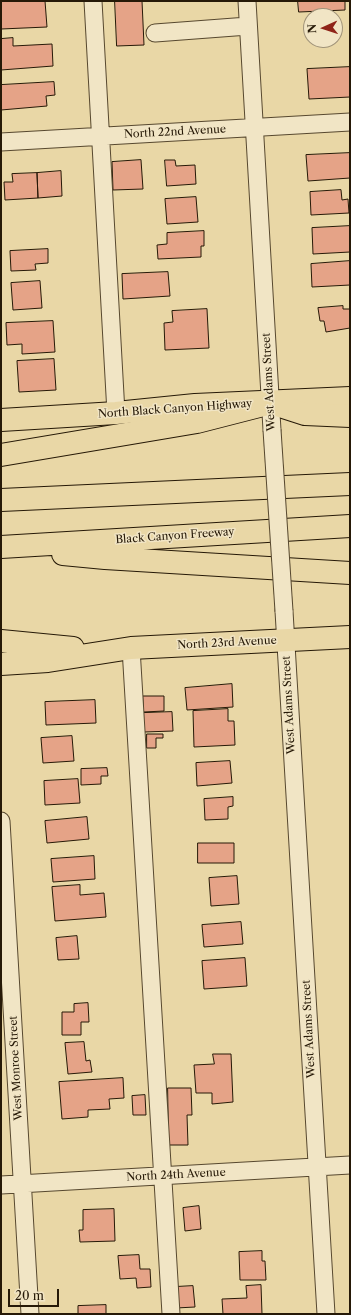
<!DOCTYPE html>
<style>
body{margin:0}
#map{position:relative;width:351px;height:1315px;overflow:hidden;background:#e9d7a6;font-family:"Libre Caslon Text",serif}
canvas{display:block}
.frame{position:absolute;inset:0;border:2px solid #261907;pointer-events:none}
.north{position:absolute;left:303px;top:8px;width:40px;height:40px;box-sizing:border-box;background:#f1e5c5;border:1px solid #a09379;border-radius:50%;rotate:267deg;font-size:11px;font-weight:700;line-height:16px;text-align:center;color:#261907}
.north::after{content:'';display:block;margin:auto;width:14px;height:18px;background:#8f2418;clip-path:polygon(50% 0,100% 100%,50% 72%,0 100%)}
.scale{position:absolute;left:8px;top:1289px;width:51px;height:18px;box-sizing:border-box;border:2px solid #261907;border-top:0;padding-left:5px;font-size:12px;line-height:14px;white-space:nowrap;color:#261907;-webkit-text-stroke:3px #f1e5c5;paint-order:stroke}
</style>
<div id="map">
<canvas width="351" height="1315"></canvas>
<div class="frame"></div>
<div class="north">N</div>
<div class="scale">20 m</div>
</div>
<script>
const ctx = document.querySelector('canvas').getContext('2d');
ctx.lineJoin = 'round';
function fillPath(path, color) { ctx.fillStyle = color; ctx.fill(path, 'evenodd'); }
function strokePath(path, color, width, dash) { ctx.strokeStyle = color; ctx.lineWidth = width; ctx.lineCap = dash ? 'butt' : 'round'; ctx.setLineDash(dash || []); ctx.stroke(path); }
function drawText(font, color, halo, rows, align = 'center') {
  ctx.font = font + ' "Libre Caslon Text",serif'; ctx.lineWidth = 3; ctx.setLineDash([]); ctx.textBaseline = 'middle'; ctx.strokeStyle = halo; ctx.fillStyle = color; for (const [text, x, y, turn = 0] of rows) {
    ctx.save(); ctx.translate(x, y); ctx.rotate((+turn || 0) * Math.PI / 180); ctx.textAlign = isNaN(turn) ? turn : align; if (halo) ctx.strokeText(text, 0, 0); ctx.fillText(text, 0, 0); ctx.restore();
  }
}
const building = new Path2D(`
 M1,1H45L47,27L1,29Z
 M115,1H142L144,45L117,46Z
 M298,1H345V10L299,12Z
 M13,38V46L52,44L53,66L1,70V39Z
 M350,67V97L309,99L307,69Z
 M54,82L55,95L46,96L47,106L1,110V85Z
 M350,153V178L308,181L306,155Z
 M141,160L143,189L113,190L112,162Z
 M165,160H175L176,166L195,165L196,184L167,186Z
 M61,171L62,196L38,198L37,173Z
 M37,173L38,198L5,200L4,182H13L12,174Z
 M341,190L342,200L348,199L349,213L311,215L310,192Z
 M196,197L198,222L167,224L165,199Z
 M350,226V252L313,254L312,228Z
 M204,231V246H201V257L158,259L157,245L167,244V233Z
 M48,249V263L35,264L36,270L11,271L10,251Z
 M350,261V285L312,287L311,264Z
 M168,272L170,296L123,299L122,274Z
 M40,281L42,308L13,310L11,283Z
 M343,306V309H350V328L326,332L324,321H320L318,308Z
 M207,309L209,348L165,350L164,323L173,322L172,311Z
 M53,321L55,352L22,354V344L7,345L6,323Z
 M54,359L56,390L19,392L17,361Z
 M232,684L233,707L187,710L185,688Z
 M143,696H164V711L144,712Z
 M95,700L96,723L46,725L45,702Z
 M228,709V721H234L235,745L194,747L193,711Z
 M172,712L173,731L144,732L143,713Z
 M147,734H163V738H156V748H147Z
 M72,736L74,761L43,763L41,738Z
 M230,761L232,783L197,786L196,763Z
 M107,768L108,776H101V784L81,785V769Z
 M78,779L80,803L45,805L44,781Z
 M233,797V806L228,807V819L205,820L204,799Z
 M87,817L89,839L47,843L45,821Z
 M198,843H234V863H198Z
 M94,856L95,879L53,882L51,859Z
 M237,876L239,904L211,906L209,878Z
 M80,885V895L104,893L106,917L55,921L52,887Z
 M241,922L243,944L204,947L202,925Z
 M77,936L79,959L58,960L56,938Z
 M245,958L247,986L204,989L202,961Z
 M88,1003L89,1022H81V1035H62V1012H74V1004Z
 M84,1042L86,1061L90,1060L92,1072L68,1074L65,1043Z
 M213,1054H231L233,1102L212,1104V1093H196L194,1065L214,1064Z
 M123,1078L124,1098L109,1099L110,1109L88,1110V1117L62,1119L59,1082Z
 M168,1088H191L192,1115H187L188,1145H169Z
 M145,1095L146,1115H133L132,1096Z
 M199,1206L201,1229L185,1231L183,1208Z
 M114,1209L115,1241L80,1242L79,1230H83V1210Z
 M262,1251V1261H265L266,1280H240L239,1252Z
 M139,1255L140,1269H150L151,1287L137,1288L136,1278L120,1279L118,1256Z
 M261,1285L262,1314H223L222,1299L247,1298L246,1286Z
 M193,1286L195,1307L176,1308L175,1287Z
 M106,1305V1314H78V1306Z`);
fillPath(building, '#e5a387');
strokePath(building, '#261907', 1);
const minor = new Path2D(`
 M93,1L116,413
 M247,1L272,430
 M155,33L248,26
 M1,142L350,122
 M284,611L326,1314
 M131,648L171,1314
 M1,821L30,1314
 M1,1185L350,1165`);
const major = new Path2D(`
 M1,420L116,413L195,405L350,398
 M1,641L73,648
 M1,664L48,661L131,648L350,637`);
const highway = new Path2D(`
 M1,455L197,422L271,403L305,414L350,416
 M1,500L350,484
 M1,547L350,526
 M63,554L105,558L350,573`);
strokePath(minor, '#57482f', 19);
strokePath(major, '#261907', 24);
strokePath(highway, '#261907', 24);
strokePath(minor, '#f1e5c5', 17);
strokePath(major, '#e9d7a6', 22);
strokePath(highway, '#e9d7a6', 22);
const minorBridge = new Path2D(`
 M272,430L284,611`);
strokePath(minorBridge, '#57482f', 19, []);
strokePath(minorBridge, '#f1e5c5', 17);
drawText('11px', '#261907', '#f1e5c5', [
 ["North 22nd Avenue",175,132,-3],
 ["West Adams Street",269,382,-93],
 ["North Black Canyon Highway",175,409,-4],
 ["Black Canyon Freeway",175,536,-4],
 ["North 23rd Avenue",227,643,-3],
 ["West Adams Street",289,705,-93],
 ["West Adams Street",309,1029,-93],
 ["West Monroe Street",16,1068,-93],
 ["North 24th Avenue",176,1175,-3]
]);
</script>
